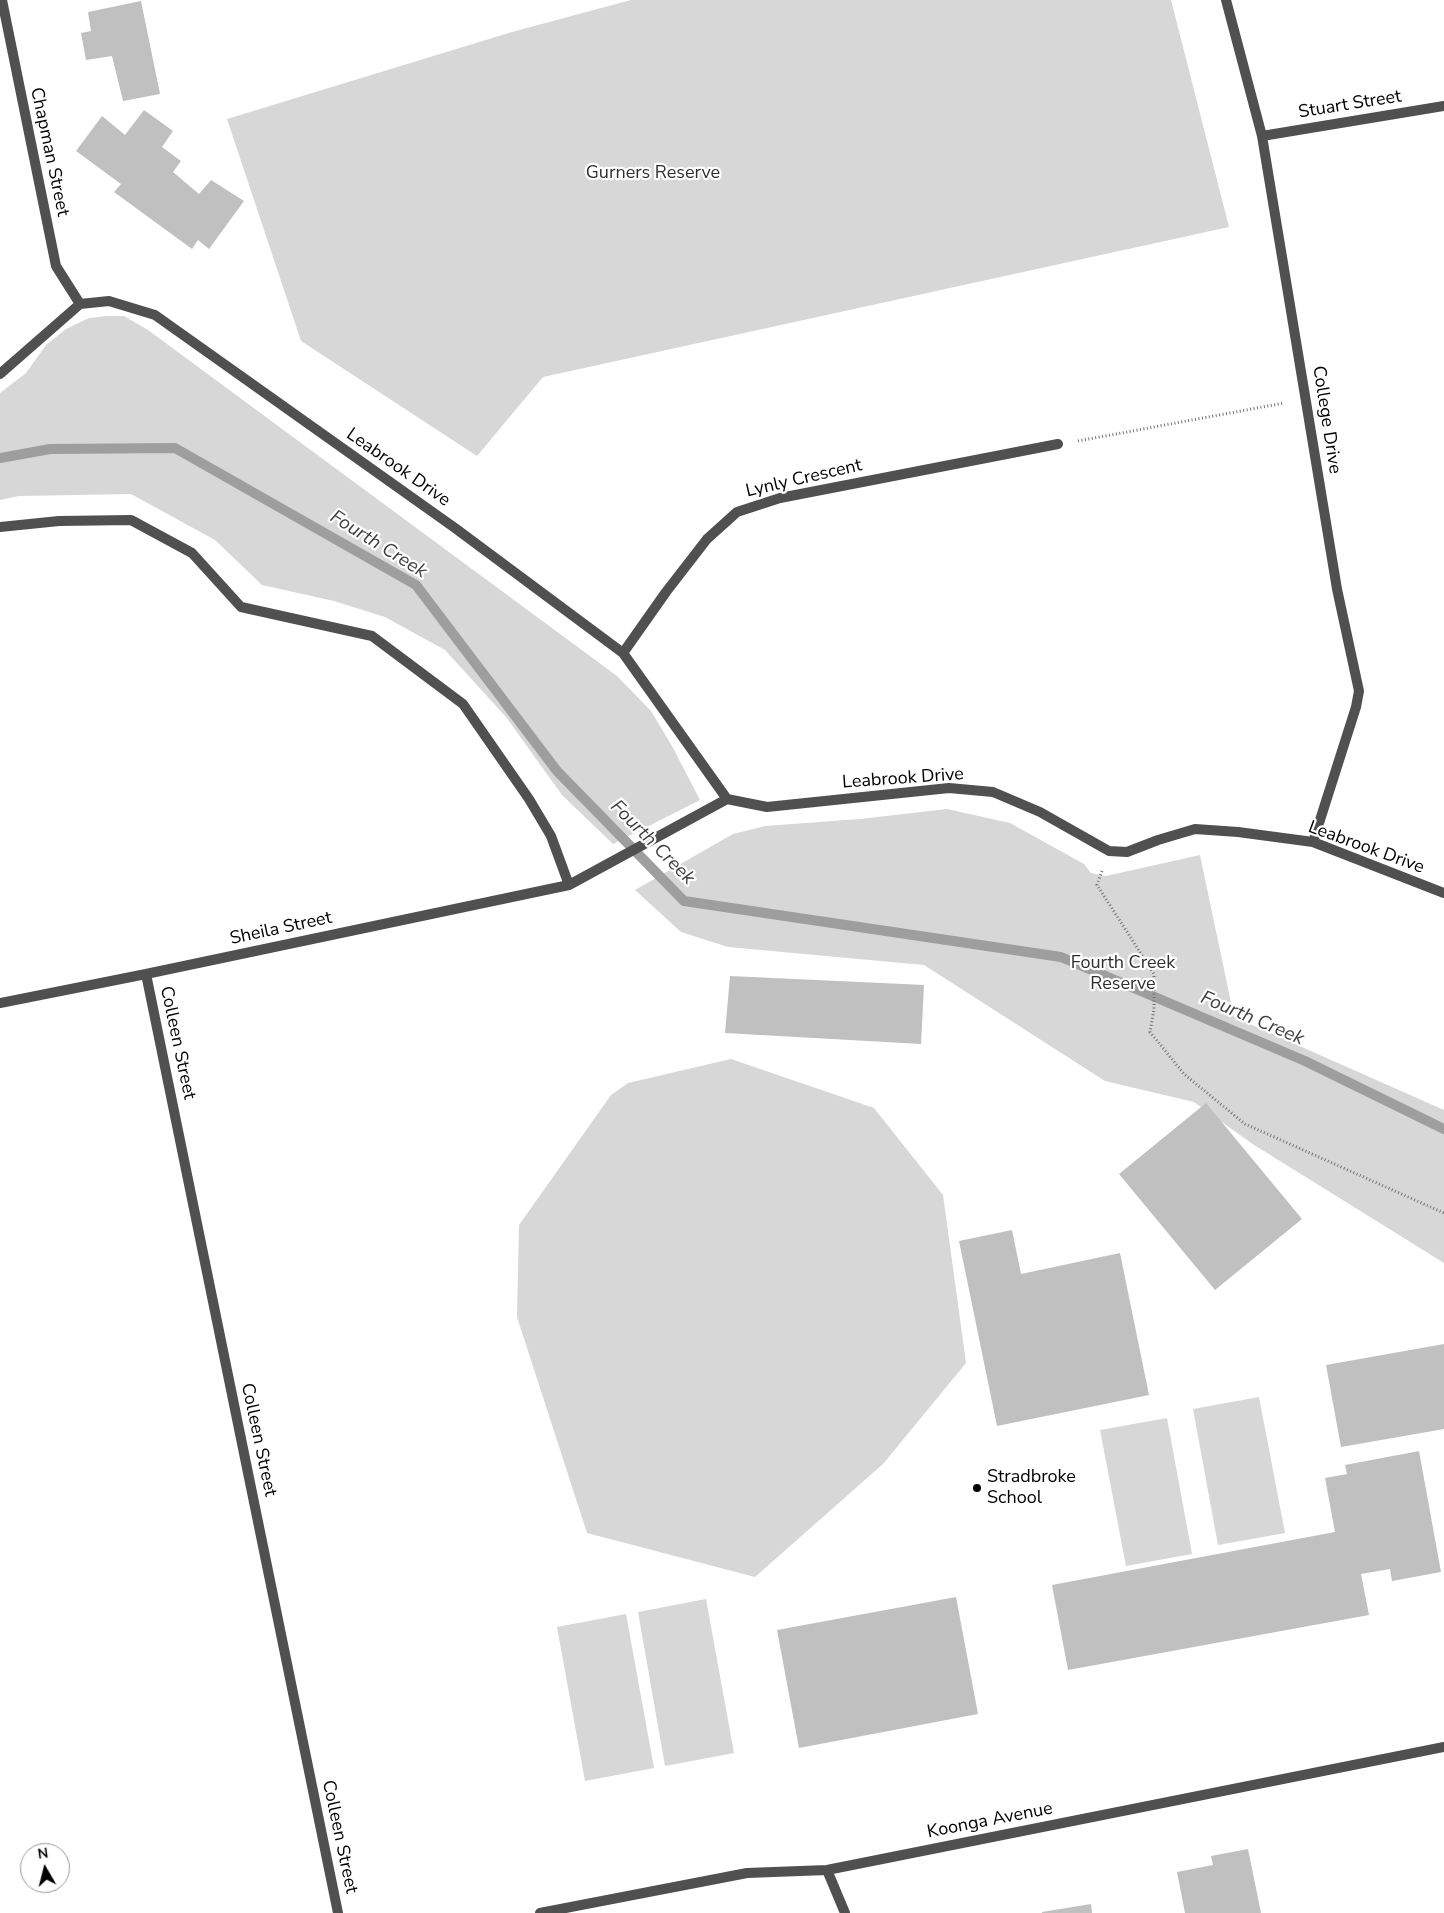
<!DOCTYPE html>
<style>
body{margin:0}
#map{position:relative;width:1444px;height:1913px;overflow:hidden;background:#fff;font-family:"Nunito Sans",sans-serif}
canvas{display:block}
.north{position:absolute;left:20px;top:1843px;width:50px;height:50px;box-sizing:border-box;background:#fff;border:1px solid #999;border-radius:50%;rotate:352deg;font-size:14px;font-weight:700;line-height:20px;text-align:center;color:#000}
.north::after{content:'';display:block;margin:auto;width:18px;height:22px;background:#000;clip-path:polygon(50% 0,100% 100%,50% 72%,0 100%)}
</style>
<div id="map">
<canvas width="1444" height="1913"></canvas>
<div class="north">N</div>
</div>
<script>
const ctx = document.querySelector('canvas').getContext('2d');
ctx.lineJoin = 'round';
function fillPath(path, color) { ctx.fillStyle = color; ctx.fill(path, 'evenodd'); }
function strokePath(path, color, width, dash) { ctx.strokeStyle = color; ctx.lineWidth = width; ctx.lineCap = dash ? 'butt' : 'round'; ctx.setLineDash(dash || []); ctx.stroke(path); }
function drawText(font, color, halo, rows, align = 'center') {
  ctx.font = font + ' "Nunito Sans",sans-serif'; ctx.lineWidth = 4.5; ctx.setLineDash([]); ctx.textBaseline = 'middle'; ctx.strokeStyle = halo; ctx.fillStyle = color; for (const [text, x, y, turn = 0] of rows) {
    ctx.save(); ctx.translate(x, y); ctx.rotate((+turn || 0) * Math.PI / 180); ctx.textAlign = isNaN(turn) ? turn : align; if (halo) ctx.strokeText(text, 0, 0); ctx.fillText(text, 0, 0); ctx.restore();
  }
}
fillPath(new Path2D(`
 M631,0H1171L1229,227L543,377L477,456L301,341L227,119L512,32Z
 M108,316H124L148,330L617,676L651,711L672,746L700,800L613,844L562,795L506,717L445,650L385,617L334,601L262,585L215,540L131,494L19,496L0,500V393L26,373L46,345L66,329L89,318Z
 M947,809L1010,823L1084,864L1091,873L1106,876L1200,855L1234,1017L1444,1110V1263L1251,1143L1194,1102L1105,1081L924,965L728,947L681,932L635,890L733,834L765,826L860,819Z
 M731,1059L874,1108L943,1195L966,1363L883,1464L755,1577L587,1533L517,1317L519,1225L611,1095L628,1083Z
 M1259,1397L1285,1533L1218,1545L1193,1409Z
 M1167,1418L1192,1554L1126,1566L1100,1430Z
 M706,1599L734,1753L665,1766L638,1612Z
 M626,1614L654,1768L585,1781L557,1627Z`), '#d7d7d7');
strokePath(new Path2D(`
 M0,458L50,449L175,448L416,585L557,771L684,901L1061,957L1305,1061L1444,1129`), '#9e9e9e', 10);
fillPath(new Path2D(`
 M141,1L160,94L123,101L112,56L86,60L81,33L91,31L88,12Z
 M144,110L173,131L162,147L181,161L173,172L199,194L211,180L244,201L209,249L198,240L192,249L114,192L121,184L76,151L102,116L125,135Z
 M730,976L924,985L921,1044L725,1033Z
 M1206,1103L1302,1219L1215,1290L1119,1174Z
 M1012,1230L1021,1274L1120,1253L1149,1395L997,1426L959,1241Z
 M1444,1344V1429L1341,1447L1326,1365Z
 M1419,1451L1441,1572L1392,1581L1390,1569L1361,1574L1369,1615L1068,1670L1052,1585L1335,1532L1325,1478L1347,1474L1345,1465Z
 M956,1597L978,1714L799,1748L777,1630Z
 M1248,1849L1261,1913H1185L1177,1872L1213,1865L1211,1856Z
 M1091,1904L1092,1913H1042V1912Z`), '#c0c0c0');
strokePath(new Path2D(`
 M1078,441L1284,403
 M1102,871L1097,885L1154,974V1009L1150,1032L1184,1074L1245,1124L1444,1213`), '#727272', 3, [1, 2.5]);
strokePath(new Path2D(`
 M2,0L56,266L80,304
 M1226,0L1262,136L1337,589L1359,691L1356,707L1313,842
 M1262,136L1444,106
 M0,374L80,304L109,301L155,315L455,528L623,653L727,799
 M0,527L59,521L131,520L192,553L241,607L372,636L463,704L529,799L551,836L569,885
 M623,653L666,592L707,539L737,512L780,498L1058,444
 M146,974L338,1913
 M0,1003L146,974L569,885L727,799L767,807L949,788L993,792L1040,812L1109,851L1127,852L1158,840L1195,829L1238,832L1313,842L1444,893
 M827,1870L845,1913
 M540,1913L747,1873L827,1870L1444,1747`), '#505050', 10);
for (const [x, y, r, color] of [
 [977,1488,5,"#000"]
]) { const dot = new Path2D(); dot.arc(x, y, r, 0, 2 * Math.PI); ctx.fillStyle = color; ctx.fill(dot); strokePath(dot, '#fff', 2); }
drawText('18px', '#000', '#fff', [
 ["Stuart Street",1350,105,-9],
 ["Chapman Street",49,152,78],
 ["College Drive",1326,420,81],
 ["Leabrook Drive",398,468,35],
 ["Lynly Crescent",804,479,-13],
 ["Leabrook Drive",903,779,-4],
 ["Leabrook Drive",1366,848,20],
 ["Sheila Street",281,929,-12],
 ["Colleen Street",177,1043,78],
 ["Colleen Street",258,1440,78],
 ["Koonga Avenue",990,1821,-11],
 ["Colleen Street",339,1837,78]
]);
drawText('18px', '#2e2e2e', '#fff', [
 ["Gurners Reserve",653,174],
 ["Fourth Creek",1123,964],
 ["Reserve",1123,985]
]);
drawText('18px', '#000', '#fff', [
 ["Stradbroke",987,1478],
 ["School",987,1499]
], 'left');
drawText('italic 19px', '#3f3f3f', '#fff', [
 ["Fourth Creek",378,545,32],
 ["Fourth Creek",652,843,45],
 ["Fourth Creek",1252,1019,23]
]);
</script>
